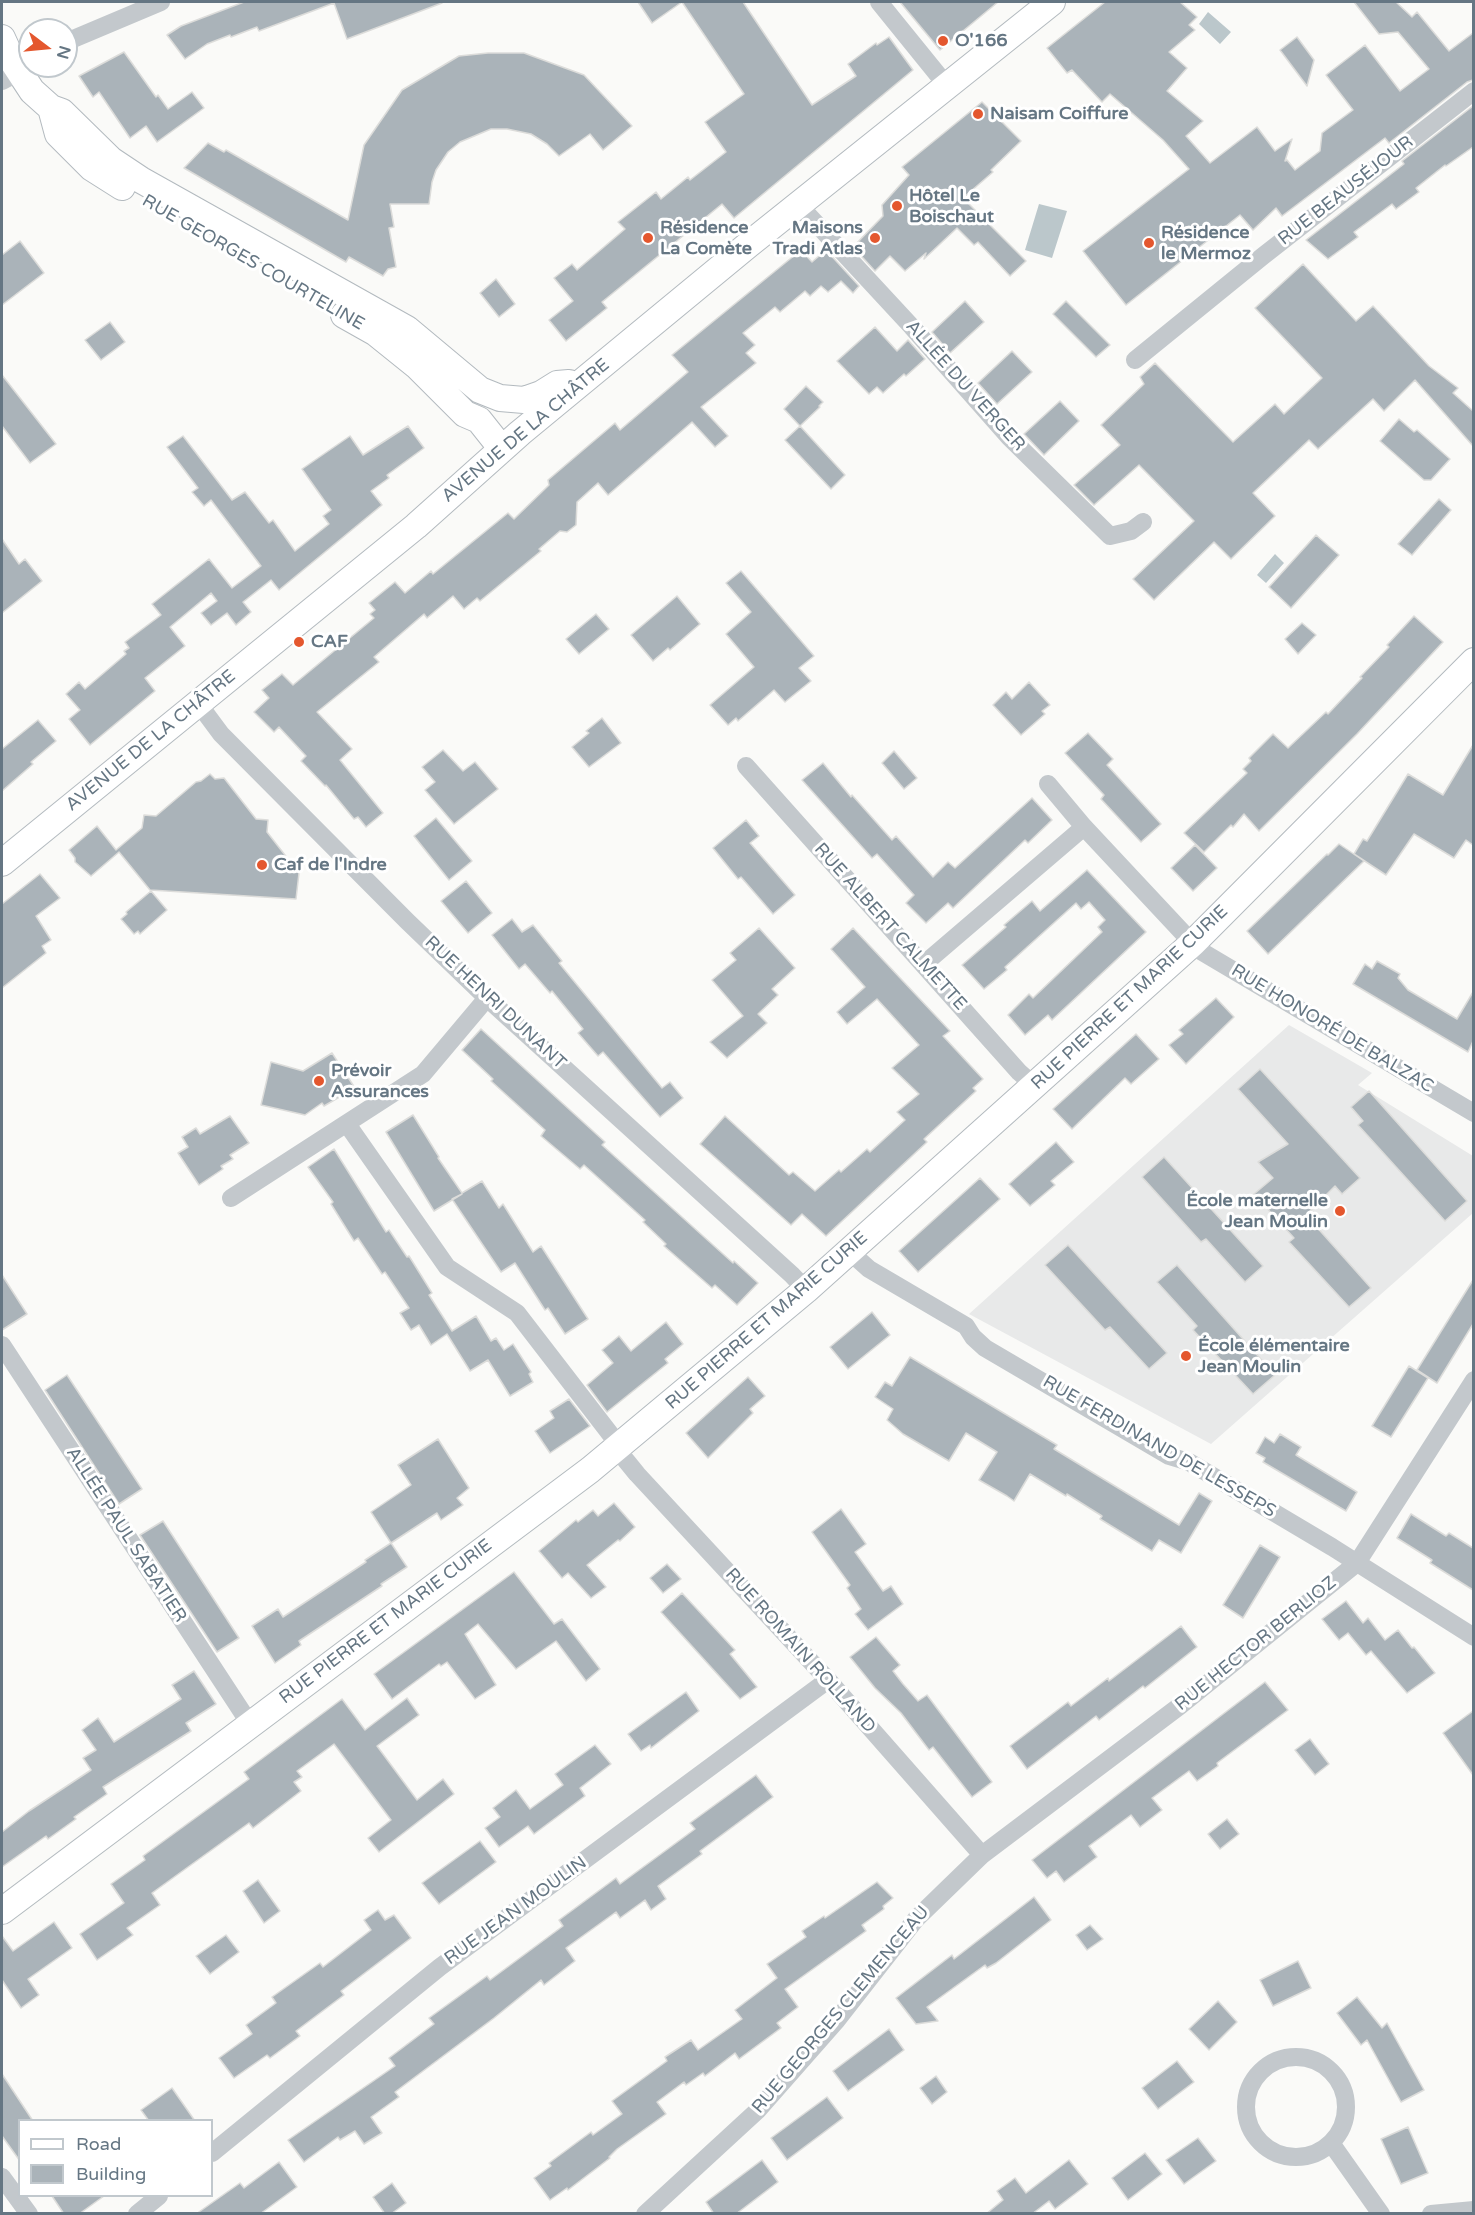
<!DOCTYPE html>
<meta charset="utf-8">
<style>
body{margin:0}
#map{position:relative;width:1475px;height:2215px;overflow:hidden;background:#fafaf8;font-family:"Varela Round",sans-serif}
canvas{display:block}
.frame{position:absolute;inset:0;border:3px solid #657683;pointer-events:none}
.legend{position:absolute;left:18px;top:2119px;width:195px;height:78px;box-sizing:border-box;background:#fff;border:2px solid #c1c8cd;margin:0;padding:8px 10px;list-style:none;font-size:18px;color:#657683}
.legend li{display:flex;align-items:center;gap:12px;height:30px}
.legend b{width:30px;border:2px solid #c1c8cd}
.north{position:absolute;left:18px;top:18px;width:60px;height:60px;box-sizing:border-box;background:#fff;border:2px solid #c1c8cd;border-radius:50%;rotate:106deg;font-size:16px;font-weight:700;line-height:24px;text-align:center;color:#657683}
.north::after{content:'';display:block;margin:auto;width:21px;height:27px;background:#e4572e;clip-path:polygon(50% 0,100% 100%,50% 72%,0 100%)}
</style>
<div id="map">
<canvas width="1475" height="2215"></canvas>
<div class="frame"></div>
<ul class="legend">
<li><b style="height:8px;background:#fff"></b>Road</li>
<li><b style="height:16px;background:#aab3b9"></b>Building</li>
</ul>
<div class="north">N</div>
</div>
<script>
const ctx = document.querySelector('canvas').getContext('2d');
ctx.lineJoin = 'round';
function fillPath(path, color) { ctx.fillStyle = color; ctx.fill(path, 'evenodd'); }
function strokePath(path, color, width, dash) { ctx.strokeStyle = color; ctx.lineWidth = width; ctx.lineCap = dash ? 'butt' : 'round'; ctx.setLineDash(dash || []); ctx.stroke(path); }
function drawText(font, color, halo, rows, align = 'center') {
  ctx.font = font + ' "Varela Round",sans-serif'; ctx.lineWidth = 6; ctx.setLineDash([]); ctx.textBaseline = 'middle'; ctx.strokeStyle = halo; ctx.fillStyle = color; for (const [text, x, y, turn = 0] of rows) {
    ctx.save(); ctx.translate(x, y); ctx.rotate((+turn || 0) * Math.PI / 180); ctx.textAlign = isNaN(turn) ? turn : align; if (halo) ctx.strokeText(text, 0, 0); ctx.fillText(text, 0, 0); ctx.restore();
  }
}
fillPath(new Path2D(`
 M1289,1025L1372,1073L1358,1085L1473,1156V1213L1211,1444L969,1314Z`), '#e8e9e9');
fillPath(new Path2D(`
 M1208,12L1231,32L1220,44L1199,24Z
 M1039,204L1067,211L1052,258L1025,250Z
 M1275,554L1284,563L1266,583L1257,575Z`), '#bbc7cb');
const building = new Path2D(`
 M244,2H442V3L347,39L334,3L259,31L257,27L231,37L230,35L207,44L185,59L167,35L181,26Z
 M638,2H743L812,105L856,76L848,64L876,43L877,45L889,37L913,70L734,218L722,204L602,302L607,308L566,341L549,320L573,301L554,278L572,264L577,270L625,229L618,222L656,192L661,199L688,177L690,180L726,152L705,122L744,94L682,2L652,23Z
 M900,2H998L940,50Z
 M1105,2H1180L1197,17L1189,25L1195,30L1169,52L1187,68L1167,91L1203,121L1186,136L1210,163L1257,127L1275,151L1292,139L1285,161L1287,160L1295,170L1320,151L1322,133L1353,110L1326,75L1365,45L1400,91L1429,69L1398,32L1379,34L1354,2H1396L1412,17L1417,12L1449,51L1473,33V80L1467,82L1389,143L1385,138L1282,216L1276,208L1253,230L1240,215L1126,305L1083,251L1189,169L1163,140L1110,94L1102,102L1072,70L1067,73L1047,48Z
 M1297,37L1314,60L1307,86L1280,50Z
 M124,52L156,97L158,95L168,109L192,92L204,108L157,142L146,126L130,138L99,92L93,97L79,76Z
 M488,53H524L584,75L632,126L603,150L590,134L559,156L547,144L531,134L507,129H491L460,142L448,152L436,170L432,182L429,204H390L394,227L389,228L396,267L388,269L383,276L349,257L346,262L184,168L208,143L224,152L226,150L348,220L364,145L402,90L459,56Z
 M982,102L1021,141L991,170L993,172L963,198L1026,261L1010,276L978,242L974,245L957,228L924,259L926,253L905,271L890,256L875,271L853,247L883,216L882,205L909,175L902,167Z
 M1473,106V147L1446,166L1445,165L1416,188L1419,192L1396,209L1392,204L1354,232L1358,237L1328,259L1306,240L1404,164L1402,161Z
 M20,241L44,273L2,305V255Z
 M801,250L812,262L826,250L859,286L853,293L841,281L828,292L821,286L810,296L805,291L780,312L775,307L743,333L755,345L746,353L756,363L701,407L728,436L715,447L692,422L608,495L598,483L577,502L576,525L567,532L560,531L539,549L541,551L480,601L477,598L464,609L453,596L427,618L424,614L374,657L379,662L317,712L352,749L340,760L383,813L366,827L358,817L354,819L326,785L325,786L301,761L306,756L279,727L274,732L254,712L269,698L262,690L282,674L293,685L374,618L370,614L375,610L369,603L395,582L405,593L431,571L433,574L508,513L514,519L549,485L548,480L582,451L615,423L620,430L688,372L672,355Z
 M1303,264L1356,321L1373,306L1429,366L1458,388L1453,393L1473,411V446L1415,380L1384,411L1373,399L1318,449L1309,440L1253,493L1275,516L1231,559L1214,542L1154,600L1133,579L1194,521L1139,465L1094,505L1074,485L1120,445L1101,425L1144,384L1140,377L1155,363L1233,442L1275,404L1284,414L1322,378L1255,308Z
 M496,279L515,304L499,317L480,293Z
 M965,301L984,322L950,353L932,332Z
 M1066,301L1110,345L1096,357L1053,314Z
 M110,322L125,342L101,360L85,340Z
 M875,327L897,351L908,340L925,359L906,376L904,374L883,393L877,387L869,394L837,361Z
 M1012,351L1032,372L997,404L978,383Z
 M2,375L56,444L30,463L2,426Z
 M806,386L823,402L819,406L820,407L800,426L784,409Z
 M1060,401L1079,421L1044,455L1024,434Z
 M1399,419L1414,432L1417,430L1450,459L1431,480H1424L1380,441Z
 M408,426L424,448L387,475L389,478L371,491L382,505L279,590L271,580L243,602L251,612L236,625L227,613L211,625L201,613L217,601L211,593L170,627L185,646L145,678L155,691L90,745L69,719L80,710L66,694L79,682L85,689L126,654L124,651L129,648L125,642L161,615L152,604L209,559L232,588L261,566L211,500L204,506L192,492L198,488L167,447L183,436L232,500L245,492L269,523L273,520L295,551L329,524L323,516L331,510L302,469L350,436L363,455Z
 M800,426L845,475L831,489L785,440Z
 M1439,499L1451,510L1412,555L1398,544Z
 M1316,535L1339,555L1291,608L1269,587Z
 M2,539L19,564L25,559L42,581L2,613Z
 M741,571L814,656L799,668L811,681L785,702L774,690L738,721L736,718L728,725L710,705L754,667L726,634L751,612L726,583Z
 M677,596L700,624L670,650L668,648L653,661L631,635Z
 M596,614L609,629L579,654L566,639Z
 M1414,616L1443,642L1357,734L1259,831L1244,814L1233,827L1231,825L1204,852L1184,833L1247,773L1243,769L1251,761L1249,758L1273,734L1288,748L1326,712L1328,714L1362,678L1360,677L1389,647L1387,645Z
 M1302,623L1316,635L1298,654L1285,639Z
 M1029,682L1050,705L1042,711L1045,714L1021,735L993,705L1006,692L1012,699Z
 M602,718L621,743L589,767L572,747L589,733L586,731Z
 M38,720L56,741L31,762L33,764L2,791V749Z
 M1088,733L1113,759L1107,765L1161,824L1141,842L1101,799L1104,795L1065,753Z
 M1473,745V845L1466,840L1454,858L1414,834L1386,875L1354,854L1363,839L1367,841L1408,774L1443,795Z
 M443,750L463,771L475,762L498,789L454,824L425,790L435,782L422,767Z
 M894,751L917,778L904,789L882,763Z
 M823,763L851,797L852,795L892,840L896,836L933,877L948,862L955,868L1032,798L1052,820L1028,843L1025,840L953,908L948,903L926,923L906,903L914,895L877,854L872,858L802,780Z
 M210,774L215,779L224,778L256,819L268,820L267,832L299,873L296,899L150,890L119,852L91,876L75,862V858L69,850L97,826L116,850L142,828L144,815L156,816L196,782L201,781Z
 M436,818L472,861L449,880L414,836Z
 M746,820L759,836L750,843L795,895L773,914L741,877L738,879L713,848Z
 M1339,844L1364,861L1268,954L1247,931L1327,854L1328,855Z
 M1195,845L1217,868L1193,891L1171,868Z
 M1087,870L1146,932L1052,1020L1048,1015L1025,1035L1008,1015L1029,994L1033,998L1102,932L1098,927L1105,920L1089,902L1081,909L1076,903L1005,967L1007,970L984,989L962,965L1006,927L1004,925L1032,901L1040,911Z
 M40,874L60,898L36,916L51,940L42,946L46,953L2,988V904Z
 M466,881L492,913L468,933L441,901Z
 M151,891L167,910L140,934L138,931L134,934L121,919L127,914L126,912Z
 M512,919L522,932L533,925L562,961L559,963L662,1088L670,1082L683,1098L660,1117L603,1052L598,1056L578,1033L583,1029L552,991L550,993L525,964L519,969L492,935Z
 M759,928L795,968L772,989L778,995L758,1014L767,1023L727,1058L710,1042L743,1016L712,980L736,960L730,953Z
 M853,928L950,1031L943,1036L983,1079L973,1088L976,1091L924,1139L927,1142L826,1236L802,1214L791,1225L700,1144L725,1116L789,1175L793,1172L815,1191L839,1170L841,1172L867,1149L870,1152L905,1120L897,1112L919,1094L892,1068L919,1045L877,999L847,1024L837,1012L865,987L831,949Z
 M1377,961L1400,974L1398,978L1408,990L1457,1019L1473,992V1041L1468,1052L1353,984L1365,964L1372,969Z
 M1216,998L1234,1017L1186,1064L1169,1045L1183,1034L1179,1030Z
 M481,1029L605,1142L602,1145L733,1263L734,1261L758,1283L737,1305L715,1285L712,1288L664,1246L666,1244L643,1222L645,1220L584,1165L580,1169L541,1136L545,1130L491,1081L493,1079L462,1050Z
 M1136,1034L1159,1059L1131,1084L1125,1078L1072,1129L1053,1109Z
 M332,1053L355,1088L324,1106L322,1103L305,1115L261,1105L271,1062L303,1071Z
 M1260,1069L1360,1178L1342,1194L1335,1186L1306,1215L1371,1288L1349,1307L1289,1242L1294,1238L1254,1194L1273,1178L1258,1162L1288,1144L1238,1089Z
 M1369,1091L1467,1201L1445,1221L1358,1125L1363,1121L1351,1107Z
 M413,1115L439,1157L438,1158L462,1193L482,1181L499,1208L503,1204L533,1252L541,1246L588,1319L565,1334L548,1308L545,1310L515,1263L501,1272L452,1199L462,1194L434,1211L386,1132Z
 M230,1116L249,1143L230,1155L233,1159L221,1166L223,1169L199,1185L178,1153L188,1147L182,1137L196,1128L200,1134Z
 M1056,1142L1074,1162L1051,1181L1055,1185L1030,1206L1009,1184Z
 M334,1149L386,1232L389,1230L407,1257L409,1256L432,1293L429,1295L452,1331L476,1316L491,1341L496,1338L504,1350L513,1344L531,1372L529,1374L533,1382L510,1396L488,1360L470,1371L447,1334L431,1345L419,1325L411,1330L400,1313L409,1308L385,1272L382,1274L358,1238L354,1241L331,1204L333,1202L308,1167Z
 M1164,1157L1263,1266L1245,1282L1206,1239L1201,1242L1142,1177Z
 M980,1178L1000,1199L918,1272L899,1251Z
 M1068,1245L1167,1353L1149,1369L1110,1327L1105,1330L1045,1265Z
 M1177,1265L1275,1375L1253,1394L1193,1330L1197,1326L1157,1282Z
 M2,1275L27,1314L2,1330Z
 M1473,1280V1324L1437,1383L1417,1370Z
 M872,1312L890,1335L848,1369L830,1347Z
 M666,1322L683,1344L665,1359L668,1363L607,1412L587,1385L613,1363L602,1350L619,1336L631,1351Z
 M910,1357L1057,1445L1054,1449L1179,1525L1199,1493L1212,1501L1181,1553L1159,1540L1152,1551L1100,1519L1102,1516L1067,1494L1066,1496L1030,1474L1014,1501L1007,1496L979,1480L997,1452L966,1433L949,1461L903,1434L887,1420L893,1409L875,1397L885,1382L892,1386Z
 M1409,1366L1428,1378L1391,1437L1372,1426Z
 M67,1375L142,1489L119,1504L45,1390Z
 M748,1377L765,1396L750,1409L753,1413L708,1458L686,1433Z
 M569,1399L590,1426L550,1453L535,1431L554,1418L550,1411Z
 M1280,1434L1301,1447L1296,1455L1357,1492L1346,1511L1263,1462L1265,1458L1256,1453L1265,1437L1274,1443Z
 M438,1439L469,1488L457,1498L463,1505L441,1520L437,1513L391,1543L371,1512L411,1485L398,1465Z
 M614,1503L635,1527L620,1541L618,1540L587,1565L606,1587L591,1598L568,1573L562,1578L539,1551L576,1520L578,1522L593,1510L598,1516Z
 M841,1509L866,1544L855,1552L883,1591L891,1586L903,1604L868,1630L855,1614L861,1609L847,1588L850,1585L812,1532Z
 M1411,1514L1446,1536L1449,1533L1473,1548V1590L1430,1563L1432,1560L1397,1538Z
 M163,1521L239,1638L217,1652L140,1535Z
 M391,1543L407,1567L381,1584L382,1586L299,1641L301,1645L275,1663L252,1626L278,1609L283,1617L366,1562L365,1560Z
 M1260,1545L1280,1557L1243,1618L1223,1605Z
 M667,1564L681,1579L663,1593L650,1578Z
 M514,1572L554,1624L562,1619L600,1669L586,1681L556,1641L516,1669L478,1624L465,1634L496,1685L475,1699L447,1662L441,1666L439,1664L392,1699L374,1674Z
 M682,1593L735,1650L730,1654L757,1687L740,1699L661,1612Z
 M1346,1601L1363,1623L1368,1618L1385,1640L1398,1630L1412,1648L1414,1647L1435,1673L1407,1693L1371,1651L1366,1655L1348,1633L1339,1640L1322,1619Z
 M1181,1626L1197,1647L1145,1688L1143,1686L1099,1720L1096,1716L1027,1769L1010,1746L1068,1702L1071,1706L1108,1678L1109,1681Z
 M876,1637L900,1665L893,1671L903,1684L918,1701L927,1695L992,1782L972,1797L933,1747L929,1750L901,1713L875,1688L850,1657Z
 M194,1671L216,1704L186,1723L191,1731L103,1787L107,1794L74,1817L76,1819L48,1839L46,1836L2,1867V1832L29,1811L91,1770L83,1758L96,1750L82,1730L98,1718L114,1742L181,1699L172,1685Z
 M1265,1682L1288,1710L1217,1763L1218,1766L1197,1781L1189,1771L1152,1798L1162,1810L1140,1827L1131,1815L1089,1846L1097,1857L1064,1882L1056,1871L1047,1878L1032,1860Z
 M686,1692L699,1711L651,1748L650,1745L641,1751L628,1734Z
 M407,1698L419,1715L377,1746L417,1800L443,1779L454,1794L379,1852L368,1838L391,1820L334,1744L297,1771L302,1777L294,1782L301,1791L253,1828L249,1823L152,1893L160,1905L127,1928L133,1935L97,1960L80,1934L124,1903L111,1884L145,1860L143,1856L249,1779L244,1772L342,1699L365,1730Z
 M1473,1711V1775L1443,1733Z
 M1310,1739L1329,1764L1315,1775L1295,1750Z
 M595,1745L611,1764L580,1788L585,1796L534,1834L528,1826L499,1847L485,1828L500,1817L493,1808L516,1790L530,1809L563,1785L555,1774Z
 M756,1775L773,1797L700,1851L702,1854L658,1886L666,1899L651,1910L645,1900L620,1918L616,1912L566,1948L575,1961L544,1985L541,1980L494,2018L395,2092L399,2097L371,2117L382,2133L364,2144L355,2131L340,2140L338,2137L304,2162L288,2140L395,2066L389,2058L434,2024L429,2018L487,1976L490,1980L563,1926L559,1920L616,1878L620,1884L695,1829L690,1823Z
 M1227,1819L1239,1834L1220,1849L1208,1834Z
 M480,1841L496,1862L439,1904L422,1883Z
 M258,1880L280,1911L264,1923L243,1891Z
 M877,1882L893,1898L883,1906L884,1909L862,1925L866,1931L785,1989L798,2007L777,2023L781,2028L739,2059L735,2053L705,2076L703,2073L686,2085L684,2082L657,2102L666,2114L617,2149L609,2157L610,2158L568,2190L567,2188L550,2200L534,2178L551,2166L549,2163L591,2132L593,2135L622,2114L612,2101L667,2061L665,2057L691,2040L698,2050L742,2019L735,2010L777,1978L767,1964L806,1937L802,1931L824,1916L825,1918Z
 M1034,1897L1051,1920L996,1963L987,1968L985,1965L927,2007L938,2021L916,2024L896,1998L952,1955L954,1959Z
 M378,1910L385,1920L394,1915L411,1938L341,1991L344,1995L296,2031L300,2036L270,2058L267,2055L234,2078L219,2058L252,2034L246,2025L276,2003L272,1997L320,1963L323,1967L371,1930L364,1920Z
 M54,1922L72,1948L28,1979L39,1995L21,2008L2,1980V1936L13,1951Z
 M1090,1925L1103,1939L1087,1950L1076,1935Z
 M226,1935L239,1952L210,1974L196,1956Z
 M1298,1961L1311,1988L1273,2006L1260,1980Z
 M1357,1997L1382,2028L1387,2023L1424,2090L1401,2102L1367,2040L1361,2045L1337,2013Z
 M1218,2001L1237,2022L1209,2050L1189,2029Z
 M889,2029L904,2050L848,2091L833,2071Z
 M1177,2061L1194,2082L1158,2109L1142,2088Z
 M2,2074L33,2121H20V2161L2,2136Z
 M936,2076L947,2092L932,2104L920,2088Z
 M172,2088L195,2121H149L141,2110Z
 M827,2097L843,2118L787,2160L771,2138Z
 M1408,2127L1428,2173L1401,2184L1381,2139Z
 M1198,2138L1216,2161L1184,2184L1166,2160Z
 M1145,2153L1162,2174L1128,2200L1112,2178Z
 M762,2160L778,2182L736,2214H714L706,2202Z
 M1069,2160L1088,2184L1055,2209L1049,2201L1032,2214H986L1003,2200L997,2191L1015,2178L1026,2193Z
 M279,2162L297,2187L260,2214H196L240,2183L244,2188Z
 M392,2183L406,2203L391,2214H385L373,2197Z
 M52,2196H104L79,2214H64Z`);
fillPath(building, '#aab3b9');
strokePath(building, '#dcdcda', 1.5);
const secondary = new Path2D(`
 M2,38L13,62L32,91L51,108L62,112L111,160L141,180L407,329L480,390L500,398L524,400L541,394L557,384L569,383
 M51,108L58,134L92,168L122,187
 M344,315L376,333L417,366L465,414L479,420L502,449
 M2,863L416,526L520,433L748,245L1052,2
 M2,1911L590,1470L806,1290L1193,943L1474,661`);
strokePath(secondary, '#b3babf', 28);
strokePath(new Path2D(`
 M879,2L947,86
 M66,42L161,2
 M2,81L19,72
 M799,205L912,327L1009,437L1110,536L1131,531L1143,522
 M1135,360L1263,256L1474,91
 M198,703L221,734L407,921L487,998L792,1275L806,1290
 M746,766L1019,1072L1035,1086
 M1048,784L1084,827L1199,950L1474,1113
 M924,964L1084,827
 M347,1124L447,1267L517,1313L611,1435L624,1458L637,1474L828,1680L982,1855
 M231,1198L423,1074L487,998
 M850,1252L869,1269L966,1326L973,1337L985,1348L1169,1456L1189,1462L1332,1547L1474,1637
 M2,1345L250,1724
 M1246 2107a50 50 0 1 1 100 0a50 50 0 1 1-100 0Z
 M1331,2143L1381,2214
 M212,2153L440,1967L828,1680
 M2,2177L29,2214
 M137,2214L159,2196
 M645,2214L757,2111L837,2020L916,1919L982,1855L1181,1705L1357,1563L1474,1380
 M1431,2214L1474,2210`), '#c3c8cc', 18);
strokePath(secondary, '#fff', 26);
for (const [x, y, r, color] of [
 [943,41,6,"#e4572e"],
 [978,114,6,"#e4572e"],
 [897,206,6,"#e4572e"],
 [648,238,6,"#e4572e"],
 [875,238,6,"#e4572e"],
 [1149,243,6,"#e4572e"],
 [299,642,6,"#e4572e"],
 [262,865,6,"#e4572e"],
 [319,1081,6,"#e4572e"],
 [1340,1211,6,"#e4572e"],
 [1186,1356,6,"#e4572e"]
]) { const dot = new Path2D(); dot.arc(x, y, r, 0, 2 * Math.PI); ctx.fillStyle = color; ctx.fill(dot); strokePath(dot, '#fff', 2); }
drawText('bold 18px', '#657683', '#fff', [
 ["O'166",955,41],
 ["Naisam Coiffure",990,114],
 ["Hôtel Le",909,196],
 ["Boischaut",909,217],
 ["Résidence",660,228],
 ["La Comète",660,249],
 ["Maisons",863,228,"right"],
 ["Tradi Atlas",863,249,"right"],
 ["Résidence",1161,233],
 ["le Mermoz",1161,254],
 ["CAF",311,642],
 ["Caf de l'Indre",274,865],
 ["Prévoir",331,1071],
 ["Assurances",331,1092],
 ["École maternelle",1328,1201,"right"],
 ["Jean Moulin",1328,1222,"right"],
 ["École élémentaire",1198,1346],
 ["Jean Moulin",1198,1367]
], 'left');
drawText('18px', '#657683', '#fff', [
 ["RUE BEAUSÉJOUR",1346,191,-38],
 ["RUE GEORGES COURTELINE",253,263,30],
 ["ALLÉE DU VERGER",965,386,48],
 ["AVENUE DE LA CHÂTRE",526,431,-40],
 ["AVENUE DE LA CHÂTRE",151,741,-39],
 ["RUE ALBERT CALMETTE",890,927,48],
 ["RUE PIERRE ET MARIE CURIE",1130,998,-43],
 ["RUE HENRI DUNANT",495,1003,43],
 ["RUE HONORÉ DE BALZAC",1332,1029,31],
 ["RUE PIERRE ET MARIE CURIE",767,1321,-41],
 ["RUE FERDINAND DE LESSEPS",1159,1447,30],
 ["ALLÉE PAUL SABATIER",126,1535,57],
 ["RUE PIERRE ET MARIE CURIE",386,1622,-37],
 ["RUE HECTOR BERLIOZ",1256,1644,-39],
 ["RUE ROMAIN ROLLAND",800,1651,48],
 ["RUE JEAN MOULIN",516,1911,-36],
 ["RUE GEORGES CLEMENCEAU",841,2010,-50]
]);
</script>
